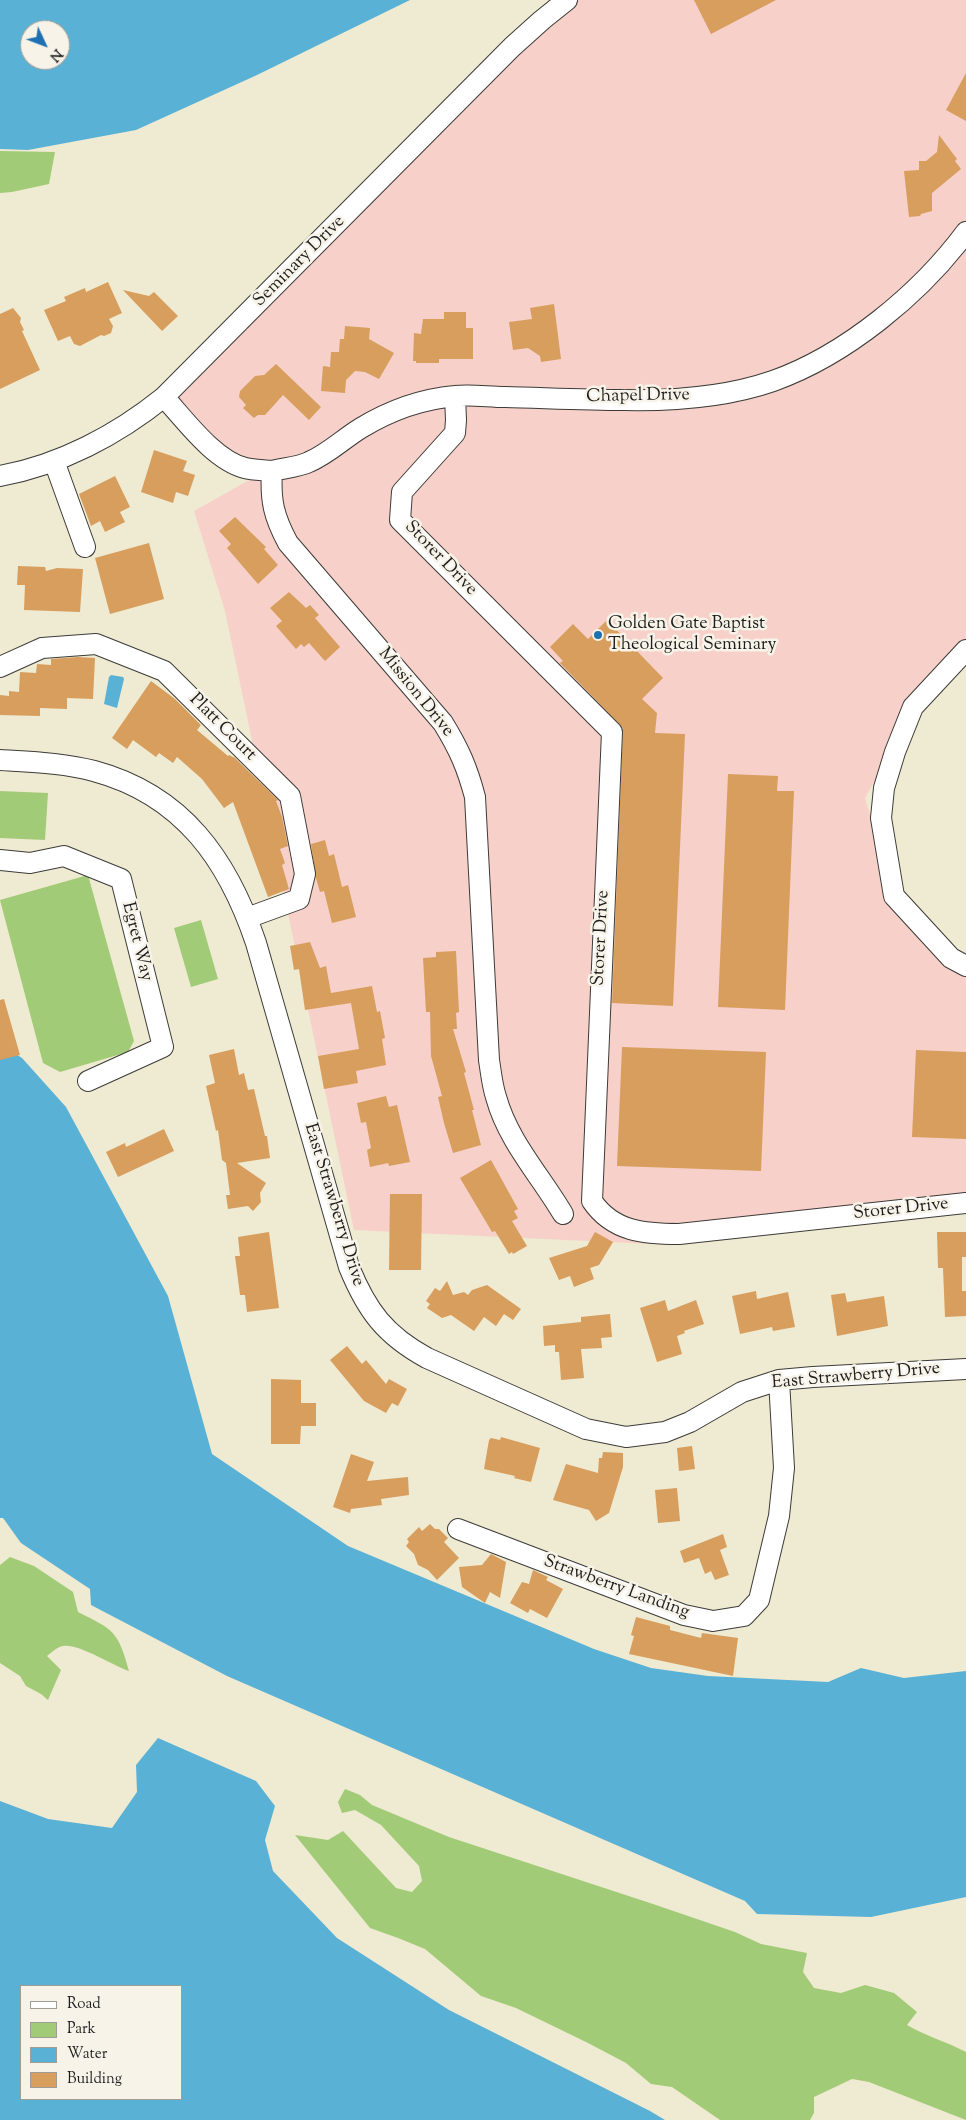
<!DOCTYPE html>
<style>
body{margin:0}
#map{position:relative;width:966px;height:2120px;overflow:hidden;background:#efead2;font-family:"Sorts Mill Goudy",serif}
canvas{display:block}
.legend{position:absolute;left:20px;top:1985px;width:162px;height:115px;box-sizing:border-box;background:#f7f3e8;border:1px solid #9f9d96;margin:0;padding:6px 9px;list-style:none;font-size:15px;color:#1c1c1c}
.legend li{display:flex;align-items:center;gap:10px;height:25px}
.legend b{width:25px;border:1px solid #9f9d96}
.north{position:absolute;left:20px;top:20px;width:50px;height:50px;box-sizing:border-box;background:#f7f3e8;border:1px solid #9f9d96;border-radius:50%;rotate:133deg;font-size:14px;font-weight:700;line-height:20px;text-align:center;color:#1c1c1c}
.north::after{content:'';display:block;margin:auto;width:18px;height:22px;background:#1f6fb2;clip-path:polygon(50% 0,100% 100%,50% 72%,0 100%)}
</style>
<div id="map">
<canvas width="966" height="2120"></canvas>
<ul class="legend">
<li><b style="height:6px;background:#fff"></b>Road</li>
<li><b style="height:14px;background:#a2cb77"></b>Park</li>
<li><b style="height:14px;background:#59b1d6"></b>Water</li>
<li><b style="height:14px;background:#d79e5d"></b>Building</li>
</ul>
<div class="north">N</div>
</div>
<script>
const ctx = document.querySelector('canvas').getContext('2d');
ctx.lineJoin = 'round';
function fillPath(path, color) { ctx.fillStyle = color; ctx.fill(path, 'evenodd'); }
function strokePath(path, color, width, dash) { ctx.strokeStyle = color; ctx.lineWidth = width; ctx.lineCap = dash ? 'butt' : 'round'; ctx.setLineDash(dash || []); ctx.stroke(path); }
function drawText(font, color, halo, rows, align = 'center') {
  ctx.font = font + ' "Sorts Mill Goudy",serif'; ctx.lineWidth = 5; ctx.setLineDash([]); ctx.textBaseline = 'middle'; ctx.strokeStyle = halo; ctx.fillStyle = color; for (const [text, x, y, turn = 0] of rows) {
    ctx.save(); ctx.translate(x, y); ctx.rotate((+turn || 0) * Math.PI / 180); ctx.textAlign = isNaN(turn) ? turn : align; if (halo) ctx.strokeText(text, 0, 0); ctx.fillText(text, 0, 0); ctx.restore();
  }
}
fillPath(new Path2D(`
 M567,0H966V658L912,714L865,798L894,896L966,971V1208L652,1244L354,1230L225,611L194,511L260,474L171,417L164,397Z`), '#f7d0c9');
fillPath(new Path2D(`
 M0,151L55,152L49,184L12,192L0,193Z
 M0,791L48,793L45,840L0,838Z
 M88,875L134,1041L128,1052L60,1072L43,1063L0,900Z
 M201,920L218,979L191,987L174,928Z
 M10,1557L34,1566L73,1592L78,1612C114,1630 118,1631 129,1671C111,1665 80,1644 63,1646C57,1647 51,1653 47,1656L61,1670L48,1700L41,1694L26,1686L20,1676L0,1663V1565Z
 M345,1789L360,1795L372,1805L449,1837L653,1904L735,1932L761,1944L807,1953L803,1972L814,1988L841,1993L865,1985L894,1993L917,2012L907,2025C926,2036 947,2042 966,2052V2120L869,2082L852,2079L814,2097V2113L810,2120H720L672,2087L651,2084L626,2063L588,2043L516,2008L481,1996L425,1949L398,1938L370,1928L295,1835L328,1840L343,1831L396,1888L412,1892L422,1881L419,1866L381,1825L355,1810L342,1813L338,1802Z`), '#a2cb77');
fillPath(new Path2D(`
 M0,0H410L257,75L136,130L28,150L0,149ZM30,30H60V60H30Z
 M111,675L123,677L124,679L117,708L104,704L109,677Z
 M0,1044L22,1058L66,1107L168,1296L212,1454L348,1546L594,1649L651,1668L708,1676L828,1682L861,1668L904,1678L966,1671V1897L871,1917L757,1914L745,1901L227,1676L91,1605L90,1589L21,1543L3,1518H0Z
 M158,1738L256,1781L275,1806L265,1840L273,1871L337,1938L449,2010L650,2111L665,2120H0V1801L48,1819L112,1828L137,1792L136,1765ZM181,1986V2099H21V1986Z`), '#59b1d6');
fillPath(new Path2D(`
 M694,0H776L711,34Z
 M966,73V121L946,110Z
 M939,135L957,159L955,161L961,169L932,193V211L921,214L920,216L909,217L904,171L919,170V161H926L937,152Z
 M108,282L122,313L109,319L113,326L111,333L104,336L101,335L80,346L74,344L70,336L58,341L44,310L66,301L64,297L85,288L86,292Z
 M123,290L149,296L154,292L178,316L162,331Z
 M554,304L561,359L541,362L540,356L528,348L513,350L509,322L532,319L530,308Z
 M13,308L21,318L20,322L24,330L22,331L40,370L0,389V314Z
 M444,312H466V328H473V359H439V363H416V361H413L414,333L421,334L423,319H444Z
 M345,326L370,328L369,339L394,353L379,379L365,372L355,371L346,380L345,393L321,391L323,366L330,367L331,352H339L340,339H344Z
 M276,364L321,407L309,420L283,395L265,415H258L254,418L243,408L246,405L239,397L240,391L255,376L264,375Z
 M154,450L187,461L183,471L195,475L188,496L176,492L173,503L141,492Z
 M115,476L130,507L120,512L125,522L105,532L100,521L91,526L79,494Z
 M235,517L266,547L264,549L278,565L258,584L227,548L231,544L219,531Z
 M149,543L164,599L110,614L95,558Z
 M18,566L45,567L46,571L57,568L83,569L80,612L24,610L25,585H17Z
 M289,592L306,608L310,605L319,615L315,618L340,647L325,661L309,643L304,647L301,644L296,649L276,626L282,621L270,608Z
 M607,620L663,678L642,699L657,713L655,733L685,734L673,1006L612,1003L623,728L560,663L563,661L550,647L573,624L588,639Z
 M78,657L95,658L93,699L67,698V709L40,708V716L0,715V695L9,696V691L19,692L20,672L36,673L37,664L51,665V659Z
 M151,681L175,699L201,725L197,730L228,756L229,755L235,758L278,800L276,801L282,817L288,846L280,849L285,863L282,865L289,889L268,897L233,802L224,808L202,779L177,757L173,763L159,753L156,757L133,740L127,749L112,738Z
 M728,774L778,776L777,791H794L785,1010L718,1007Z
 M325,840L329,856L334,854L342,887L348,885L356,917L332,923L324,891L320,892L316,878L311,844Z
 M310,942L320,968L326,966L331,993L372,986L377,1012L380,1011L385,1038L382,1039L386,1065L356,1071L358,1083L324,1089L318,1056L359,1049L351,1003L305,1010L299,969L294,970L290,946Z
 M456,951L459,1012L456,1013L457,1029H453L466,1072L464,1073L474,1110H472L481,1145L453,1153L444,1123L438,1097L442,1096L431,1056L430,1012H426L423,958L436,957V952Z
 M4,999L20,1055L0,1060V1000Z
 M622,1047L766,1052L761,1171L617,1166Z
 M234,1049L239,1075L244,1073L248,1090L254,1089L265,1136H267L270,1158L237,1163L266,1183L260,1193L261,1202L253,1211L248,1206L228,1209L226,1195H230L226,1163L222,1160L218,1130L216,1131L206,1086L215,1083L209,1055Z
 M916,1050L966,1052V1139L912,1137Z
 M386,1096L389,1107L397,1105L410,1162L389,1166L388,1163L370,1167L367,1150L371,1148L366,1122L361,1123L357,1103Z
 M164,1129L174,1151L118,1177L106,1152L125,1143L126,1147Z
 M491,1160L518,1209L514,1211L518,1218L512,1221L527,1246L513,1254L512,1252L509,1254L495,1231L492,1232L460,1178Z
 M390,1194H422L421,1270H389Z
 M269,1232L279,1308L247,1312L245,1295H240L235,1256H240L238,1237Z
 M595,1232L613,1242L599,1265L590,1268L594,1279L574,1287L570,1276L559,1280L549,1258L587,1246Z
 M937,1232H966V1257H962V1291H966V1316L945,1317L943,1268H938Z
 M447,1281L453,1295L464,1292L468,1295L472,1290L487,1285L521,1309L513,1320L504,1314L496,1326L484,1317L474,1331L451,1315L442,1318L427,1308L430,1304L426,1301L435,1288L440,1291Z
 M756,1291L757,1299L788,1292L795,1327L773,1331L772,1327L740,1334L732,1296Z
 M845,1293L847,1302L884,1296L888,1326L837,1336L831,1295Z
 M665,1300L668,1311L696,1300L704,1324L684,1331L685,1333L677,1336L682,1354L657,1362L640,1308Z
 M610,1314L612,1337L601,1338L602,1348L581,1349L584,1378L561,1380L559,1352H555V1345L544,1346L543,1326L581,1322V1317Z
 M347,1346L362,1364L366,1360L386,1384L389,1379L407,1389L398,1406L392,1403L386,1413L364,1401L330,1360Z
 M271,1379L301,1380V1403H316V1426H301L300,1444H271Z
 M501,1437L540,1448L531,1482L514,1478L515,1476L484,1469L489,1440L491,1438L500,1440Z
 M692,1446L695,1469L679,1471L677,1448Z
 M603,1452L623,1453V1467L609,1513L596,1521L589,1510L553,1500L566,1464L598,1473L599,1458H602Z
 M351,1454L374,1462L367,1481L408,1477L409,1495L381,1499L382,1505L351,1509L350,1513L333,1507Z
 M677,1488L680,1521L658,1523L655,1490Z
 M430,1524L435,1529H439L448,1538L444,1542L459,1558L437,1580L428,1570L418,1565L414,1554L406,1546L409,1542L407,1539L419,1527L422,1531Z
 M723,1534L727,1547L720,1550L729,1575L715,1580L711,1571L705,1574L699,1558L684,1563L680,1551Z
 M491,1554L506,1562L500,1598L490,1592L485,1603L462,1587L459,1567L482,1565Z
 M533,1570L548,1577L546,1580L563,1589L547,1618L530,1609L528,1613L510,1603L522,1582L529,1584Z
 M636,1617L670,1626V1630L701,1638L702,1633L738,1638L733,1676L629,1654L634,1636L631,1635Z`), '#d79e5d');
const minor = new Path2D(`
 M455,396L456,420L455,433L402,492L400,520L612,732L592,1201C613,1232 645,1234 679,1234L966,1203
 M164,397C185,420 214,460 245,468C253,470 263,470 272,471C270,501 274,517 288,543L443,723C459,749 467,767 475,797L489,1060C491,1072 492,1085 496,1097C508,1141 540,1175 563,1214
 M54,461L85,547
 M272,471C284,468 299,467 309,462C328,454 343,439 361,428C389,411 422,399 455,396C471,394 489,397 505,397C545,398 585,400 624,400C673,401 727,397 773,381C846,355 920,294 966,232
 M0,476C60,465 117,435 164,397L512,47L542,20L567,0
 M966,650L913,707L895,752L884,788L881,818L894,896L951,958L966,966
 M0,667L42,648L96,644L164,671L290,796L305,874L299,899L247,918
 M0,760C31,762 64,763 94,771C183,795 228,860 256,943L349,1267C367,1311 385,1335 427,1358L586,1429L626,1437L665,1432L690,1422L742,1392L779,1380L813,1377L966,1369
 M0,860L30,863L64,856L121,879L163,1047L88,1081
 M458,1529L684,1615L713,1621L744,1616L759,1600L779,1516L784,1468L779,1380`);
strokePath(minor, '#3c3b37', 22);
strokePath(minor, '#fff', 20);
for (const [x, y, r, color] of [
 [598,635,5,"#1f6fb2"]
]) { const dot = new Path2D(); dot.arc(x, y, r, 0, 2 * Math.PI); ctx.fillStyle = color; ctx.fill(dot); strokePath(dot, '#f7f3e8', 2); }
drawText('18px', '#1c1c1c', '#f7f3e8', [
 ["Seminary Drive",300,262,-45],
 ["Chapel Drive",638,397,-1],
 ["Storer Drive",440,559,46],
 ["Mission Drive",415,693,51],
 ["Platt Court",222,728,45],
 ["Storer Drive",602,938,-87],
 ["Egret Way",136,942,76],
 ["East Strawberry Drive",333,1205,73],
 ["Storer Drive",901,1210,-6],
 ["East Strawberry Drive",856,1377,-5],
 ["Strawberry Landing",616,1588,20]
]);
drawText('18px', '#1c1c1c', '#f7f3e8', [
 ["Golden Gate Baptist",608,625],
 ["Theological Seminary",608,646]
], 'left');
</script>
